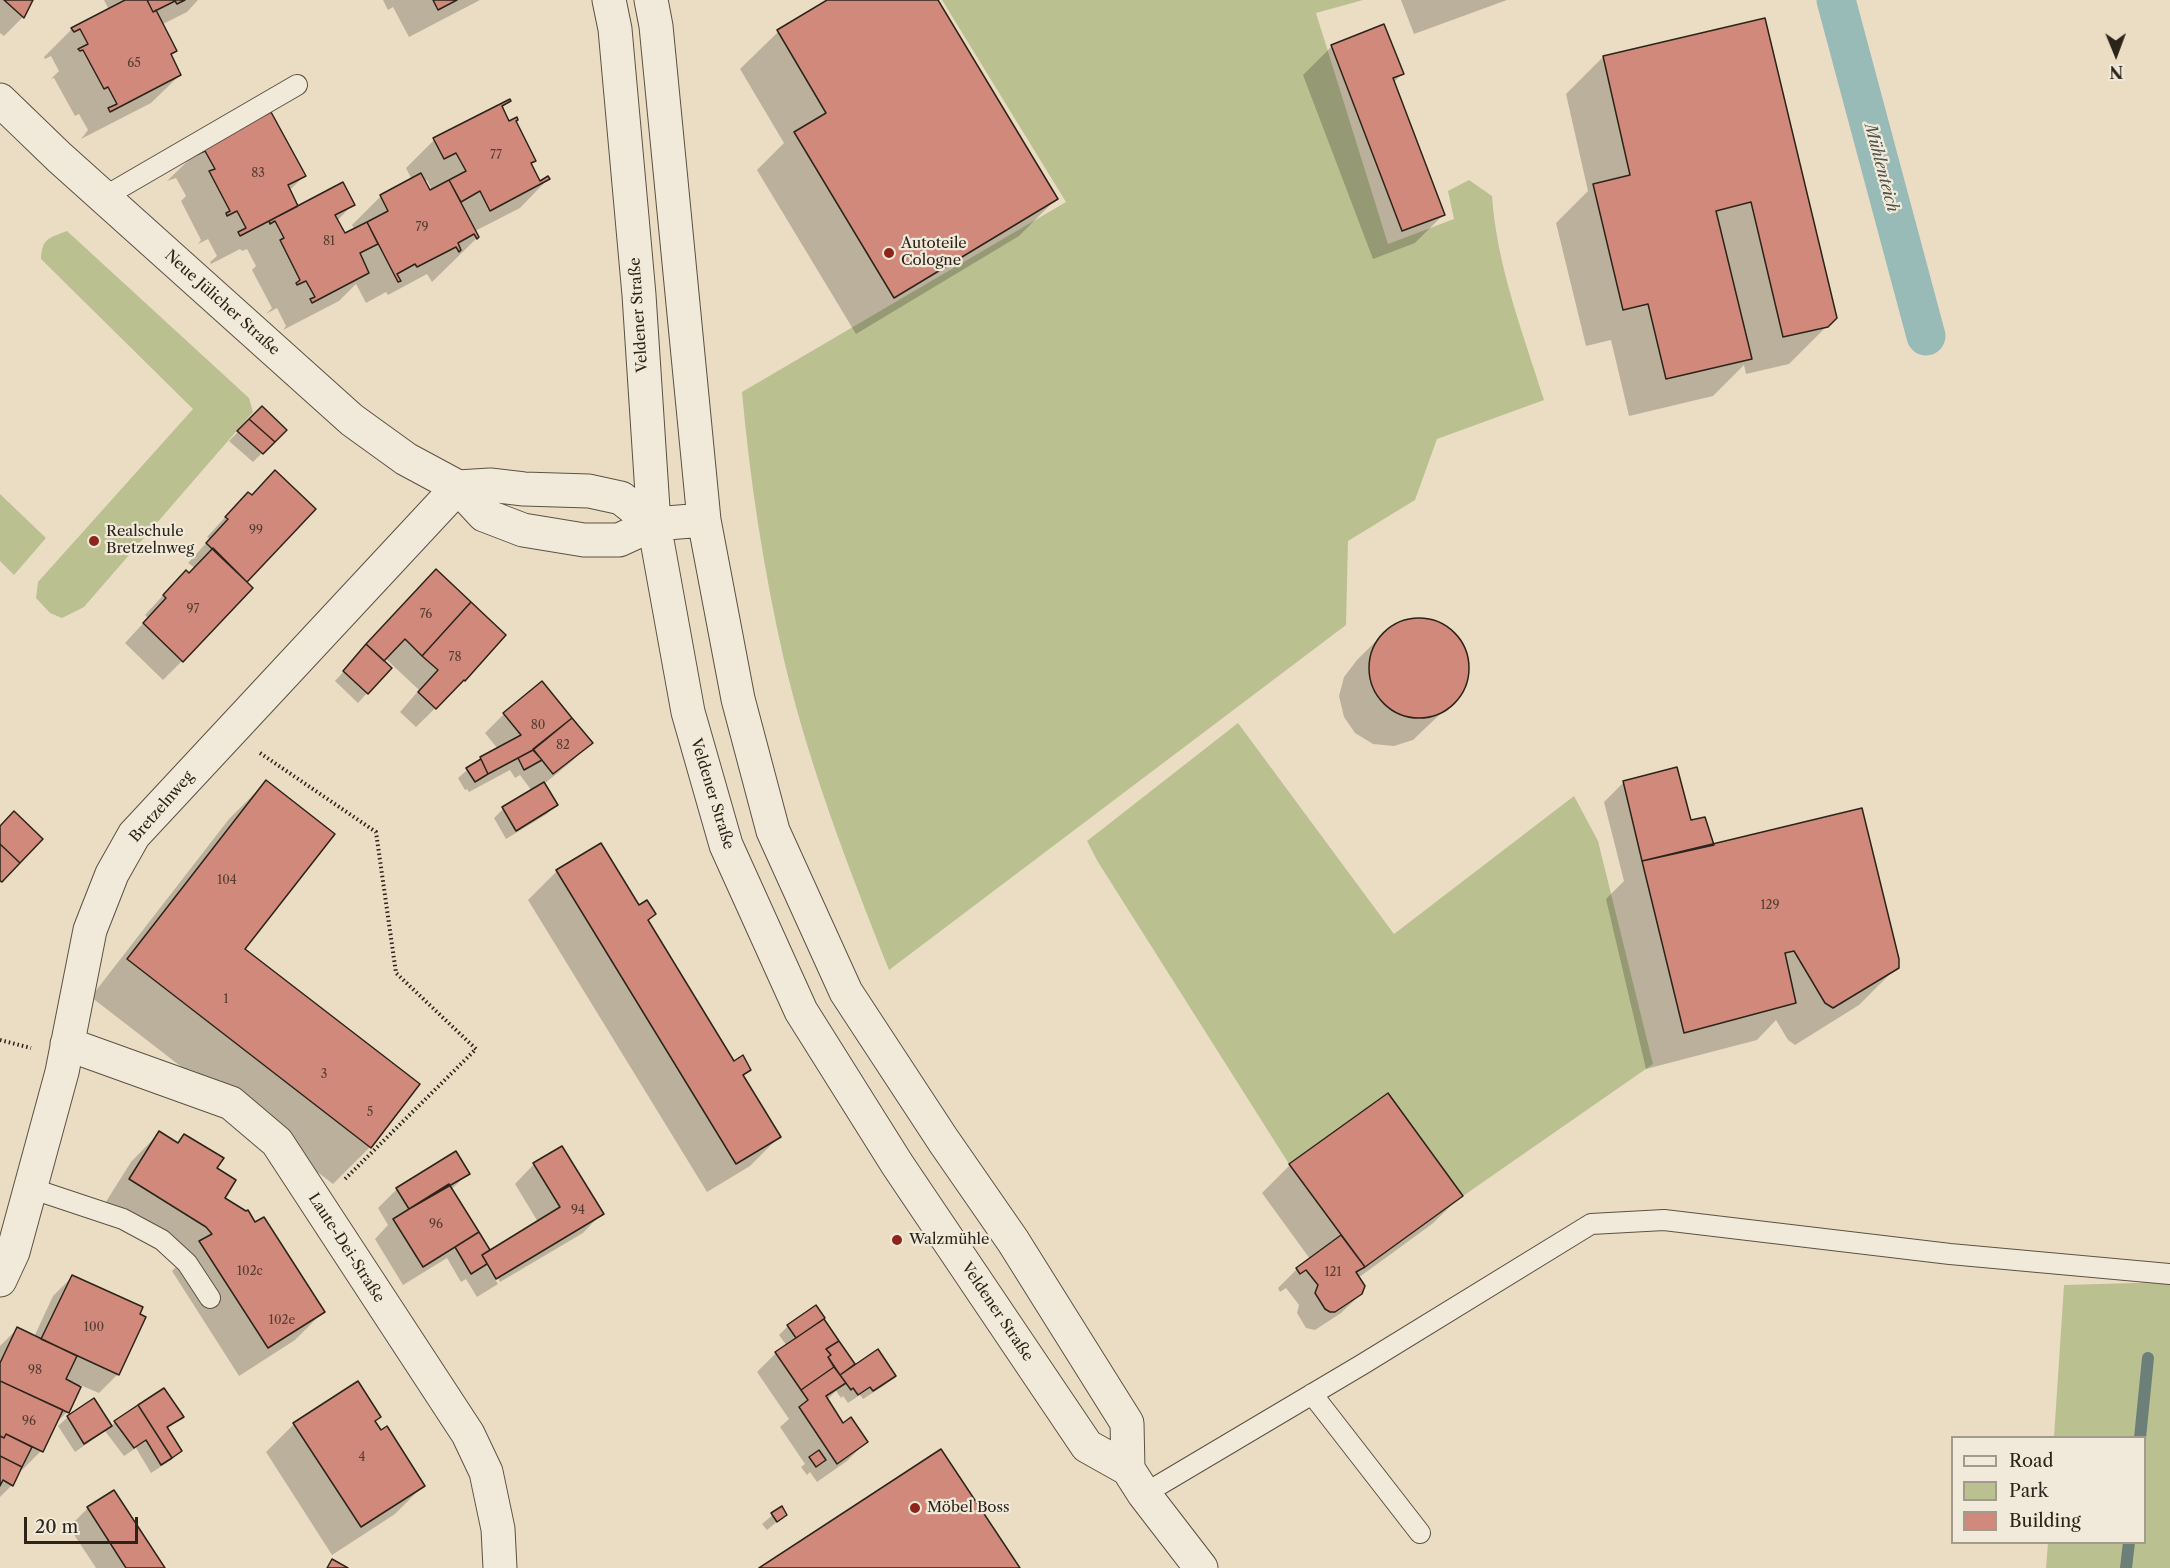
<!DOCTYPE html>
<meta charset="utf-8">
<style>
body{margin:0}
#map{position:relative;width:2170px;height:1568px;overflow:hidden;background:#eaddc4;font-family:"Libre Caslon Text",serif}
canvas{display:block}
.legend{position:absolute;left:1951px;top:1436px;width:195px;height:108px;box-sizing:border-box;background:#f1e9d9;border:2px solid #a29a8d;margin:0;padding:8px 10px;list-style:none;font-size:18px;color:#2c241a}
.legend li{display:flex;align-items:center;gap:12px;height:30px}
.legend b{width:30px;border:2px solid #a29a8d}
.north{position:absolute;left:2086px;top:24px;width:60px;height:60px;-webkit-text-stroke:4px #f1e9d9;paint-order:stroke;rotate:179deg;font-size:16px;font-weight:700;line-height:24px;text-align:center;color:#2c241a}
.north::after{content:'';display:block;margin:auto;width:21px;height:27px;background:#2c241a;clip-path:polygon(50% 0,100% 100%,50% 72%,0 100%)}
.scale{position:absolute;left:24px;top:1517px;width:114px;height:27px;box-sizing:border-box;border:3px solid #2c241a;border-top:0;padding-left:8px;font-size:18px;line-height:21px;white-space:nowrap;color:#2c241a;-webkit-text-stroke:4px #f1e9d9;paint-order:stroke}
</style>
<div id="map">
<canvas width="2170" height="1568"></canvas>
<ul class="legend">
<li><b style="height:8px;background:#f1e9d9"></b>Road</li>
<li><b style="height:16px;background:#bbc091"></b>Park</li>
<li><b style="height:16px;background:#d0897b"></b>Building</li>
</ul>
<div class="north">N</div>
<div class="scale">20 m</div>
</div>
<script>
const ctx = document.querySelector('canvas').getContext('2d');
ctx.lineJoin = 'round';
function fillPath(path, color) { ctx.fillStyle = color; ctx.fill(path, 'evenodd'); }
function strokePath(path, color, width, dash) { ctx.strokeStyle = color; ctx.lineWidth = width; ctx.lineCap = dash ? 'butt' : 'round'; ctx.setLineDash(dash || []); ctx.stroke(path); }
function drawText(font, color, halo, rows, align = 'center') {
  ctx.font = font + ' "Libre Caslon Text",serif'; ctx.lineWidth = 4.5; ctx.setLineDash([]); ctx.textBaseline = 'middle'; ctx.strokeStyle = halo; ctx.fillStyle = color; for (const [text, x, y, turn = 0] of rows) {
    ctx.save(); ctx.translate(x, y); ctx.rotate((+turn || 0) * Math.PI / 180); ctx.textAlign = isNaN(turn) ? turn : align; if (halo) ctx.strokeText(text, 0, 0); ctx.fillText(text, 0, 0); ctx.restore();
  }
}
fillPath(new Path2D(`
 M942,0H1363L1316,13L1388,244L1454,219L1448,191L1469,180L1492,196C1497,267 1523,333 1544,400L1437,439L1415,500L1348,541L1346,625L889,970C849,869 809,766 784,660C764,572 750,482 742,392L1066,202Z
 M67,231L249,398L253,412L84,607L62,618L50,613L36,598L38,582L193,409L41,259C42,238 49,238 67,231Z
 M0,494L46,538L14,575L0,561Z
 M1238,723L1394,934L1574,796L1598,841L1653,1064L1463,1196L1387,1093L1289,1164L1098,862L1087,841Z
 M2170,1282V1568H2046L2048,1543L2144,1542V1438L2054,1437L2064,1285Z`), '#bbc091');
fillPath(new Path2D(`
 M0,0H31L23,17L4,36L0,33Z
 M104,0H198L187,12L161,25L175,51L170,55L180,75L151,103L81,139L88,130L79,114L75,116L54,78L51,79L59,71L51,56L45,59L44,57L72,29L109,10Z
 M383,0H480L409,37L393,7L388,10Z
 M830,0H937L1056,199L1019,236L856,334L757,170L784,143L740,69L778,32Z
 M1401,0H1507L1414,34Z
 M1764,19L1827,326L1789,364L1746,374L1744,365L1713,396L1629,416L1611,340L1586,346L1556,223L1588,191L1566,94L1603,57Z
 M1332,46L1402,74L1393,83L1444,214L1415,243L1373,259L1303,75Z
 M508,101L501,108L509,123L535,160L530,165L540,183L548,179L520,208L475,231L478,237L432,282L427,274L388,295L386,292L366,303L356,284L339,301L283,330L286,326L277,308L266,314L272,308L252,270L256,266L247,249L242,251L240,249L211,264L210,262L217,256L208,239L198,244L201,240L181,201L186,196L176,178L167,181L196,153L270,114L304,176L289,191L298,208L353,204L337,221L345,235L355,230L352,225L381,196L412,180L406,168L434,140ZM427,180L432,190L429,192L424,182Z
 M262,408L285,430L253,462L229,441Z
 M229,513L245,582L182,661L163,680L125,643L148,618L145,615L167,591L195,568L188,563L210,539L207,537Z
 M417,590L504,635L464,680L416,727L400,712L419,690L385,658L382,661L390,668L358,703L335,681Z
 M1425,618L1444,625L1459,639L1467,658V679L1458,697L1413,740L1394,746L1373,744L1355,733L1344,717L1339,696L1344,677L1357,660L1386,631L1404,620Z
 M504,714L591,743L571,762L544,784L556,804L547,814L506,839L494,818L503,809L532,791L520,775L515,778L510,770L469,792L467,789L465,790L458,778L481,758L498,749L485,733Z
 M266,782L243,949L370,1147L333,1184L91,997L229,819Z
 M1624,782L1690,821L1712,846L1897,967L1859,1005L1795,1045L1788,1040L1776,1020L1757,1040L1646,1069L1606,899L1624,881L1604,802Z
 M601,845L733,1063L749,1070L742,1077L779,1137L750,1166L707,1192L528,900L557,871Z
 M159,1133L176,1144L184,1136L215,1168L223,1198L323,1312L295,1340L239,1376L172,1271L182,1261L102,1208L131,1162Z
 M562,1148L602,1213L583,1233L500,1282L488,1261L485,1263L498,1284L477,1297L466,1279L461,1282L447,1258L403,1285L375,1239L388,1225L378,1208L397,1189L468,1173L451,1190L489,1252L538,1222L515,1184L534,1164Z
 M1290,1165L1461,1196L1432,1224L1358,1278L1361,1294L1341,1313L1315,1330L1306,1328L1297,1313L1299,1305L1286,1288L1280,1292L1278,1288L1297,1269L1310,1259L1262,1193Z
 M73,1276L118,1374L99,1393L80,1385L67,1412L54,1425L41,1451L22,1470L19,1468L12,1485L0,1497V1346L17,1329L34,1337L53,1296Z
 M822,1319L854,1366L894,1375L885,1385L863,1399L860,1395L848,1403L843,1396L841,1398L836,1391L827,1400L843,1425L866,1442L847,1461L817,1482L810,1472L807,1475L801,1467L805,1464L780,1427L789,1419L757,1372L776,1353L787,1346L779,1335L788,1326Z
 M93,1401L110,1427L115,1422L182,1417L166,1430L180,1451L171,1460L151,1473L136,1448L124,1456L105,1431L75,1452L58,1426L68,1417Z
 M374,1422L423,1486L395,1514L332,1555L266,1452L294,1424Z
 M88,1508L163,1568H96L69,1527Z
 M781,1508L785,1515L767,1530L762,1524Z`), '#0003');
strokePath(new Path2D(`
 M2140,1438L2148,1358
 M2126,1568L2129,1542`), '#6d7f79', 12);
strokePath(new Path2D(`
 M1836,0L1926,336`), '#98bbb8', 39);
const building = new Path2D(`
 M4,0H33L24,18Z
 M125,0H147L153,12L156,10L177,51L171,54L181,75L110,112L108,108L117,104L108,87L104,89L83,50L80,51L78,49L88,44L80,29L74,32L71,28Z
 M147,0H185L177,4L175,1L153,12Z
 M433,0H457L438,10Z
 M827,0H938L1058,199L894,298L794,132L826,113L777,30Z
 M1765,18L1837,318L1828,327L1783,337L1751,202L1716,211L1752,359L1666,379L1648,304L1623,310L1593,184L1630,175L1603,56Z
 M1384,24L1404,74L1393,78L1445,215L1402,231L1331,45Z
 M510,99L511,101L502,106L509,121L517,117L518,120L516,121L536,161L531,163L540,181L548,176L550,179L490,211L480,191L461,202L449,180L466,171L456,153L444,159L433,138Z
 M271,112L306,176L288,185L298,206L240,236L238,232L246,228L237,211L227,216L226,213L230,211L209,171L215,169L205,151L196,155L195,151Z
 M421,173L430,190L449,180L479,237L477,239L474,234L458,243L461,250L459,252L456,247L417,267L415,264L397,274L401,281L398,282L367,222L388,211L380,195Z
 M343,182L355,205L335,215L345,233L367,222L378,244L360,253L369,273L312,303L310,299L315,297L306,281L297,285L296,283L300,280L280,240L284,238L275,221L270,224L269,221Z
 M262,406L287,430L275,442L249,419Z
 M249,419L275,442L263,454L237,431Z
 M275,470L316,509L247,582L206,543L228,519L225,517L248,492L252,495Z
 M213,548L253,588L183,662L143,623L166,598L163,595L186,570L189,573Z
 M436,569L471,602L422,656L405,639L384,661L366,644Z
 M471,602L506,635L465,681L464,680L436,709L418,692L438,670L422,656Z
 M1369 668a50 50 0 1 1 100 0a50 50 0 1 1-100 0Z
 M366,644L392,668L368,694L343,671Z
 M542,681L572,718L533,750L488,774L480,757L521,735L503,713Z
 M572,718L593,743L553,774L533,749Z
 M533,750L542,760L524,770L518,758Z
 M481,759L488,774L475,782L466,768Z
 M1677,767L1691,820L1705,817L1714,845L1642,861L1623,781Z
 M266,780L335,834L245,949L420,1084L371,1148L127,959Z
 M544,782L558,805L516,831L502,807Z
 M1862,808L1899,959V968L1833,1008L1825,1003L1794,951L1785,953L1796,1003L1684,1033L1642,861Z
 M14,811L43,839L20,863L0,844V826Z
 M601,843L639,905L647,900L656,914L648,920L734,1061L743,1055L751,1070L743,1075L781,1137L736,1164L556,870Z
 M0,844L20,863L2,882L0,881Z
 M1388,1093L1463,1196L1365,1267L1289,1164Z
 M159,1131L178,1143L184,1134L224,1158L217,1168L236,1180L225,1198L246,1211L248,1210L255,1222L264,1217L325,1312L268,1348L199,1241L212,1234L206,1227L129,1179Z
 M562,1146L604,1214L496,1279L482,1255L560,1207L533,1163Z
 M456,1151L470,1174L409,1209L396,1188Z
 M449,1184L479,1232L423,1267L393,1219Z
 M479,1232L490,1250L482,1255L487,1264L471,1274L455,1247Z
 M1341,1235L1365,1267L1356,1272L1365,1286L1362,1294L1335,1312H1330L1325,1309L1315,1293L1318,1285L1306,1270L1300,1274L1296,1268Z
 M72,1275L143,1307L140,1314L146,1317L119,1375L41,1339Z
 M816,1305L825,1318L796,1338L787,1325Z
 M824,1319L839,1341L826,1349L831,1355L828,1357L834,1367L801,1390L775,1352Z
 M17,1327L77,1356L66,1379L81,1387L69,1413L0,1381V1363Z
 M839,1341L855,1364L840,1375L828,1357L831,1355L826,1349Z
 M878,1349L896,1376L873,1391L870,1387L858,1395L853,1388L851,1390L840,1375Z
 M834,1367L846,1383L826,1396L843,1423L851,1417L868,1442L837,1464L799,1407L808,1400L801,1390Z
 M0,1381L63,1410L43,1452L6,1434L4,1438L0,1436Z
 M358,1381L381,1417L375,1421L381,1430L387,1426L425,1486L361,1527L293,1423Z
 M164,1388L184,1417L167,1427L182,1451L172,1458L138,1405Z
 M94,1398L112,1426L84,1444L67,1416Z
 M138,1405L172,1458L161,1465L146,1440L134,1448L114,1421Z
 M6,1434L32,1447L22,1467L0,1456V1436L4,1438Z
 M941,1449L1020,1568H759Z
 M819,1450L826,1460L816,1467L809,1457Z
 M0,1456L22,1467L13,1486L3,1480L0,1486Z
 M114,1490L165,1568H126L87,1507Z
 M782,1506L787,1515L777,1522L771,1513Z
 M332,1559L348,1568H327Z`);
fillPath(building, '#d0897b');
strokePath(building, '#2c241a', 1.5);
const service = new Path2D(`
 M104,197L297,85
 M30,1188L123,1219L162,1240L187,1263L210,1298
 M1312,1394L1420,1533
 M1144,1494L1363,1364L1591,1224L1664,1220L1950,1254L2170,1274`);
const minor = new Path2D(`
 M67,1044L231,1103L277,1142L468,1434L486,1472L498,1529L500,1568
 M0,1280L13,1252L62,1072L90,930L112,874L134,835L458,487`);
const tertiary = new Path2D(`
 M609,0L615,29L639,295L654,524L688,712L726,845L801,1011L897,1164L1087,1446L1128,1469L1144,1494L1201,1568
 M651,0L656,26L704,520L738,699L773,831L846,992L943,1140L1013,1241L1127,1423L1128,1469
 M0,100L59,157L352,420L406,459L458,487L484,515L523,530L584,540H619L654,524L704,520
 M458,487L490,485L524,489L589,491L621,498L654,524`);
strokePath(service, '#5c5244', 22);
strokePath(minor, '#5c5244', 35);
strokePath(tertiary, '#5c5244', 35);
strokePath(new Path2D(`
 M260,753L376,832L396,973L476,1049L345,1179
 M0,1040L31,1048`), '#2c241a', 4, [1.5, 3]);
strokePath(service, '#f1e9d9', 20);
strokePath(minor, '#f1e9d9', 33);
strokePath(tertiary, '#f1e9d9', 33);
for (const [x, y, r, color] of [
 [889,253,6,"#8f2418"],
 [94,541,6,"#8f2418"],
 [897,1240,6,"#8f2418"],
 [915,1508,6,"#8f2418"]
]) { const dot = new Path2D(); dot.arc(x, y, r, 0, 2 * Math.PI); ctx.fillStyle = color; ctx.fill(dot); strokePath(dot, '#f1e9d9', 2); }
drawText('12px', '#553d32', null, [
 ["65",134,64],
 ["77",496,156],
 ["83",258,174],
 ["79",422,228],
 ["81",329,242],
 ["99",256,531],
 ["97",193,610],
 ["76",426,615],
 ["78",455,658],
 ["80",538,726],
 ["82",563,746],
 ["104",227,881],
 ["129",1770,906],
 ["1",226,1000],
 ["3",324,1075],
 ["5",370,1113],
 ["94",578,1211],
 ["96",436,1225],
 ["102c",250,1272],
 ["121",1333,1273],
 ["102e",282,1321],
 ["100",94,1328],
 ["98",35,1371],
 ["96",29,1422],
 ["4",362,1458]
]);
drawText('15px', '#2c241a', '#f1e9d9', [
 ["Autoteile",901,244],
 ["Cologne",901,261],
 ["Realschule",106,532],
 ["Bretzelnweg",106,549],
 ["Walzmühle",909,1240],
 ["Möbel Boss",927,1508]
], 'left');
drawText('15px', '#2c241a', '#f1e9d9', [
 ["Neue Jülicher Straße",222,303,42],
 ["Veldener Straße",639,315,-94],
 ["Veldener Straße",712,794,73],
 ["Bretzelnweg",162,807,-49],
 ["Laute-Dei-Straße",346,1248,57],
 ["Veldener Straße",997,1312,56]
]);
drawText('italic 16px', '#4c5149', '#f1e9d9', [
 ["Mühlenteich",1881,168,75]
]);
</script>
